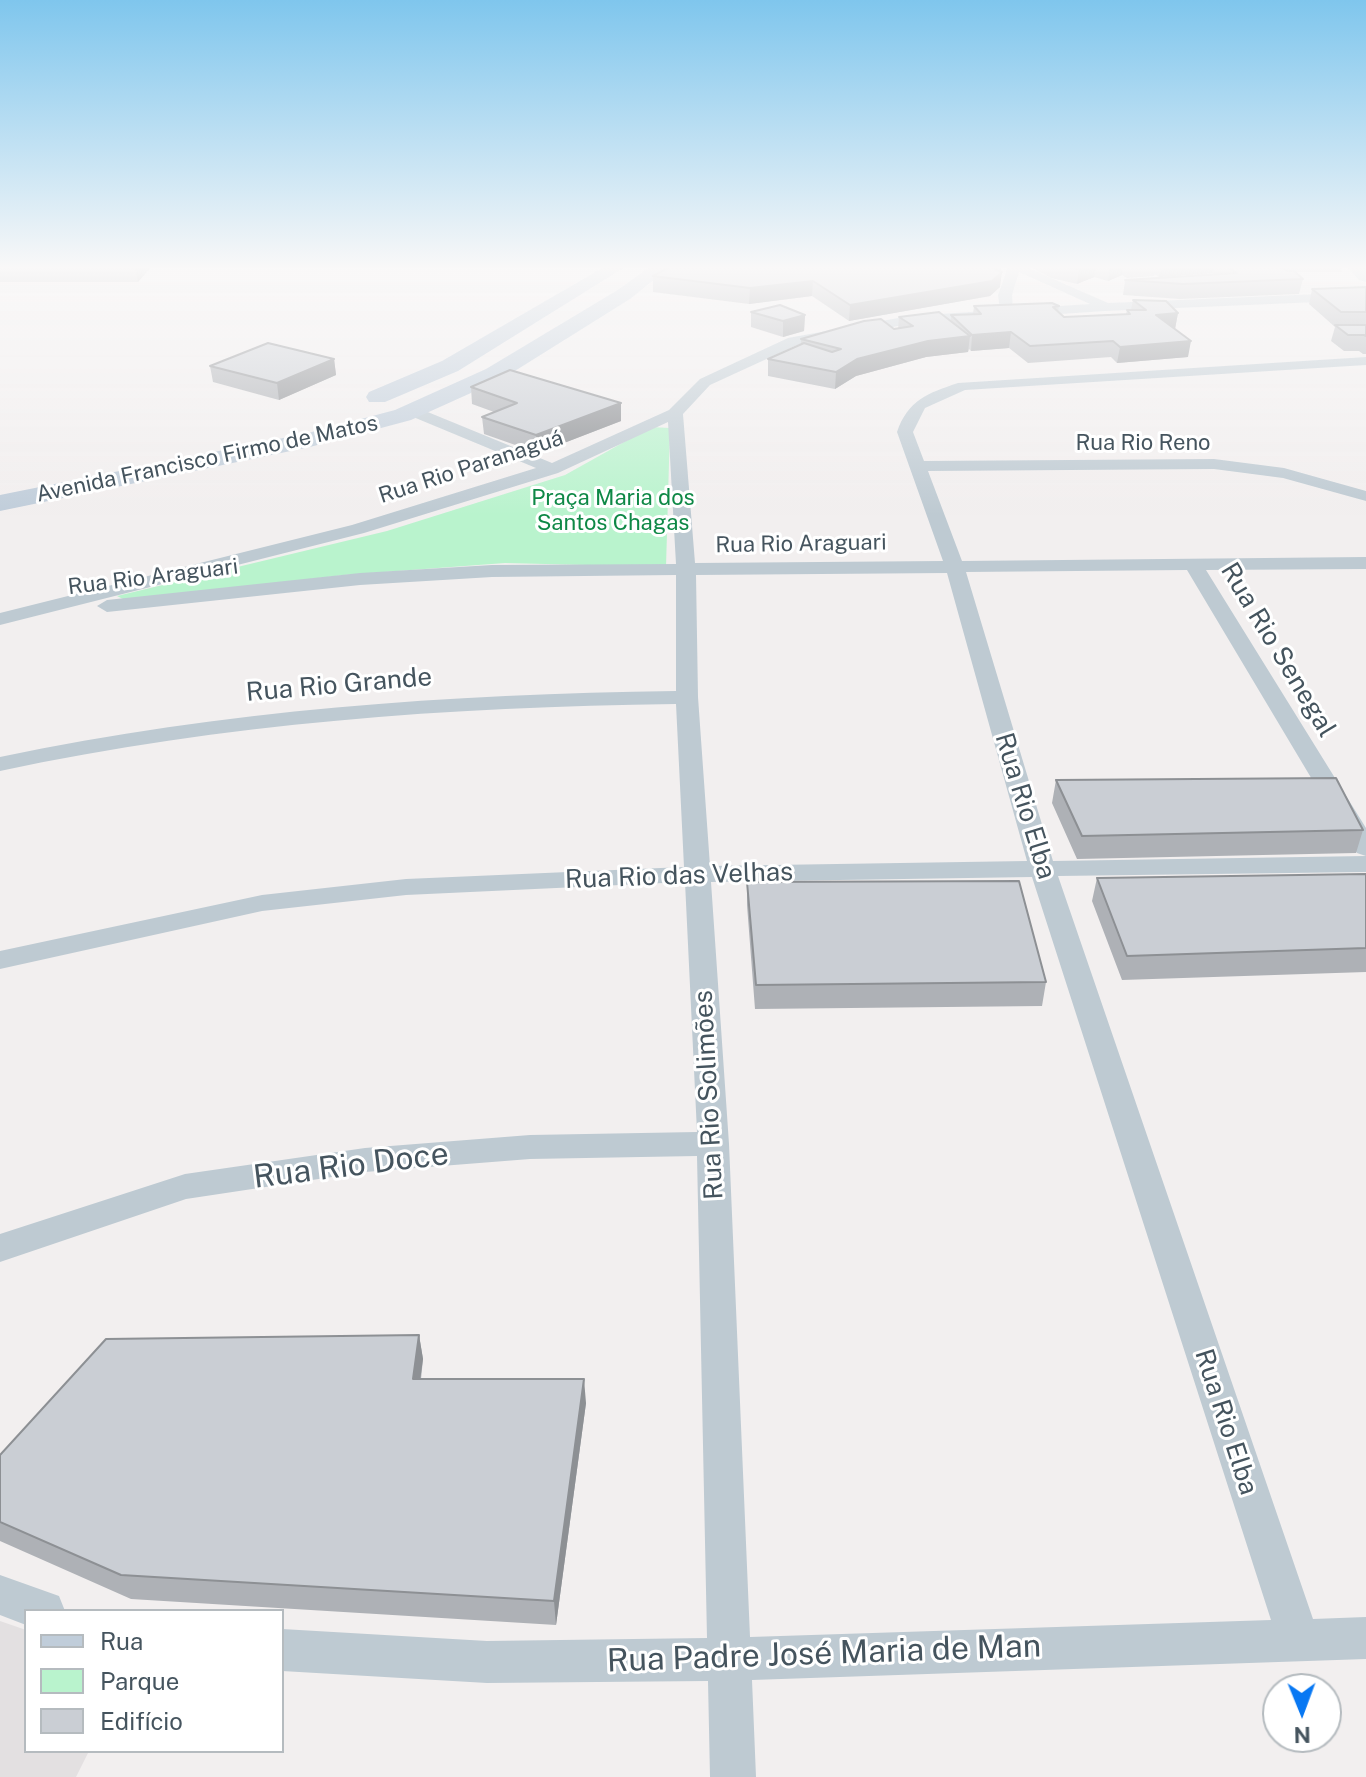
<!DOCTYPE html>
<meta charset="utf-8">
<style>
body{margin:0}
#map{position:relative;width:1366px;height:1777px;overflow:hidden;background:#f2efef;font-family:"Public Sans",sans-serif}
canvas{display:block}
.legend{position:absolute;left:24px;top:1609px;width:260px;height:144px;box-sizing:border-box;background:#fff;border:2px solid #b5bbbf;margin:0;padding:10px 14px;list-style:none;font-size:24px;color:#45545e}
.legend li{display:flex;align-items:center;gap:16px;height:40px}
.legend b{width:40px;border:2px solid #b5bbbf}
.north{position:absolute;left:1262px;top:1673px;width:80px;height:80px;box-sizing:border-box;background:#fff;border:2px solid #b5bbbf;border-radius:50%;rotate:179deg;font-size:22px;font-weight:700;line-height:32px;text-align:center;color:#45545e}
.north::after{content:'';display:block;margin:auto;width:28px;height:36px;background:#0878f3;clip-path:polygon(50% 0,100% 100%,50% 72%,0 100%)}
</style>
<div id="map">
<canvas width="1366" height="1777"></canvas>
<ul class="legend">
<li><b style="height:10px;background:#c0cdda"></b>Rua</li>
<li><b style="height:22px;background:#b9f3cd"></b>Parque</li>
<li><b style="height:22px;background:#caced4"></b>Edifício</li>
</ul>
<div class="north">N</div>
</div>
<script>
const ctx = document.querySelector('canvas').getContext('2d');
ctx.lineJoin = 'round';
function fillPath(path, color) { ctx.fillStyle = color; ctx.fill(path, 'evenodd'); }
function strokePath(path, color, width, dash) { ctx.strokeStyle = color; ctx.lineWidth = width; ctx.lineCap = dash ? 'butt' : 'round'; ctx.setLineDash(dash || []); ctx.stroke(path); }
function drawText(font, color, halo, rows, align = 'center') {
  ctx.font = font + ' "Public Sans",sans-serif'; ctx.lineWidth = 6; ctx.setLineDash([]); ctx.textBaseline = 'middle'; ctx.strokeStyle = halo; ctx.fillStyle = color; for (const [text, x, y, turn = 0] of rows) {
    ctx.save(); ctx.translate(x, y); ctx.rotate((+turn || 0) * Math.PI / 180); ctx.textAlign = isNaN(turn) ? turn : align; if (halo) ctx.strokeText(text, 0, 0); ctx.fillText(text, 0, 0); ctx.restore();
  }
}
fillPath(new Path2D(`
 M0,1621L26,1630V1751H89L76,1777H0Z`), '#e3e0e1');
fillPath(new Path2D(`
 M651,427L670,428L666,567L505,563L344,575L127,601L117,596L387,531L565,475Z`), '#b9f3cd');
fillPath(new Path2D(`
 M1008,267H1026L1108,303L1366,292V300L1106,311L909,324L797,345L710,385L683,414L695,563L943,561L897,432C908,400 928,393 958,383L1366,357V365L965,390L925,408L913,432L924,461L1214,459L1284,468L1366,491V501L1283,478L1214,469L928,471L962,561L1366,557V569L1206,570L1366,828V856L1357,853L1353,848L1187,570L966,572L1053,861L1366,856V872L1058,876L1313,1619L1366,1617V1659L752,1680L756,1777H710L708,1681L487,1683L282,1671V1629L487,1641L707,1638L697,1156L530,1159L365,1172L186,1199L0,1262V1234L185,1174L365,1148L530,1135L697,1132L685,882L406,895L262,911L0,969V951L262,895L406,879L684,867L676,704C447,707 225,723 0,771V757C224,710 448,694 676,691V575L492,577L360,585L107,612L97,606L107,600L360,573L492,565L676,564L668,422L558,473L364,533L0,625V613L352,525L536,468L406,414V408H418L552,463L669,410L700,379L788,338L909,316L1000,310L998,295ZM1019,272L1090,304L1013,309L1012,295ZM947,573L1027,861L710,866L698,697L696,575ZM1032,877L1271,1620L750,1637L729,1144L711,882Z
 M0,1575L59,1596L65,1611H26V1625L0,1615Z`), '#becad2');
fillPath(new Path2D(`
 M604,267H625L458,371L385,402H369L366,397L369,392L442,361Z
 M650,267H670L630,299L502,379L411,420L310,447L0,511V495L308,433L395,410L486,369L616,291Z
 M1347,267H1366V282L1359,280Z`), '#c0cdda');
fillPath(new Path2D(`
 M0,267H151L138,282H0Z
 M670,267H1001L1000,287L990,296L849,321L812,296L749,304L653,292V276Z
 M1031,267H1342L1341,272H1296L1303,279L1299,294L1180,299L1123,295L1125,280L1214,275L1213,273L1159,277L1155,274L1154,276L1127,278L1122,275L1108,281L1094,277L1077,284L1051,278Z
 M1366,287V354H1363L1359,351H1344L1331,341L1335,327L1309,304L1312,289Z
 M1133,300L1178,313L1175,329L1188,357L1117,363L1111,357L1028,363L1009,348L971,351L969,349L968,352L926,357L856,376L835,389L768,376V359L801,344V339L898,329L899,317L951,321V315L973,314L974,306H1059L1058,312L1064,317L1126,314L1127,310H1131Z
 M751,312L805,315L804,331L783,337L751,327Z
 M334,359L336,375L279,400L213,382L210,366Z
 M471,387L621,421L538,453L484,434L482,417L494,412L472,404Z
 M1056,780L1363,830L1356,853L1077,859L1052,803Z
 M1366,874V972L1122,980L1092,901L1097,878Z
 M747,882L1046,982L1042,1006L755,1009L747,905Z
 M419,1335L423,1359L421,1379L586,1403L556,1625L131,1599L0,1541V1455Z`), '#aeb1b6');
fillPath(new Path2D(`
 M135,267H151L138,282Z
 M1086,267H1096L1094,277L1077,284L1079,269Z
 M1110,267H1123L1122,275L1108,281Z
 M1161,267H1214L1213,273L1159,277Z
 M1002,272L1000,287L990,296L849,321L850,305Z
 M813,281L812,296L749,304L750,288Z
 M1178,313L1175,329L1156,315Z
 M805,315L804,331L783,337V321Z
 M1011,332L1009,348L971,351L972,335Z
 M970,336L968,352L926,357L856,376L835,389L836,372L857,359L928,341Z
 M1191,341L1188,357L1117,363L1120,347Z
 M334,359L336,375L279,400L277,383Z
 M621,403V421L538,453L536,435Z
 M419,1335L423,1359L417,1403L413,1379Z
 M584,1379L586,1403L556,1625L554,1601Z`), '#8d9094');
const building = new Path2D(`
 M670,267H995V270L1002,272L992,281L850,305L813,281L750,288L653,276Z
 M1068,267H1086L1079,269Z
 M1227,267H1280L1288,271H1294L1303,279L1183,284L1125,280L1237,273Z
 M1366,287V312H1341L1312,289Z
 M1133,300L1166,301L1178,313L1156,315L1191,341L1120,347L1113,341L1030,346L1011,332L972,335L951,315L981,314L974,306L1052,303L1059,306L1053,307L1064,317L1130,314L1127,310H1146Z
 M780,305L805,315L783,321L751,312Z
 M939,312L970,336L928,341L857,359L836,372L768,359L804,343L832,352L841,349L801,339L864,321L881,319L894,329L913,326L899,317Z
 M1335,325H1366V336L1364,335H1348Z
 M268,343L334,359L277,383L210,366Z
 M510,370L621,403L536,435L482,417L517,403L471,387Z
 M1336,778L1363,830L1082,836L1056,780Z
 M1366,874V948L1127,956L1097,878Z
 M1019,881L1046,982L756,985L747,882Z
 M419,1335L413,1379H584L554,1601L121,1575L0,1522V1455L106,1339Z`);
fillPath(building, '#caced4');
strokePath(building, '#8d9094', 2);
const sky = ctx.createLinearGradient(0, 0, 0, 515);
sky.addColorStop(0, '#7fc6ed');
sky.addColorStop(0.52, '#f9f8f8');
sky.addColorStop(1, '#f9f8f800');
ctx.fillStyle = sky;
ctx.fillRect(0, 0, 1366, 515);
drawText('22px', '#45545e', '#fff', [
 ["Rua Rio Reno",1143,443],
 ["Avenida Francisco Firmo de Matos",207,459,-12],
 ["Rua Rio Paranaguá",471,467,-18],
 ["Rua Rio Araguari",801,544,-1],
 ["Rua Rio Araguari",153,577,-7]
]);
drawText('22px', '#0e8846', '#fff', [
 ["Praça Maria dos",613,498],
 ["Santos Chagas",613,523]
]);
drawText('26px', '#45545e', '#fff', [
 ["Rua Rio Senegal",1278,650,59],
 ["Rua Rio Grande",339,685,-5],
 ["Rua Rio Elba",1025,806,73],
 ["Rua Rio das Velhas",679,876,-2],
 ["Rua Rio Solimões",709,1095,-93],
 ["Rua Rio Elba",1226,1422,72]
]);
drawText('32px', '#45545e', '#fff', [
 ["Rua Rio Doce",351,1166,-7],
 ["Rua Padre José Maria de Man",824,1654,-2]
]);
</script>
